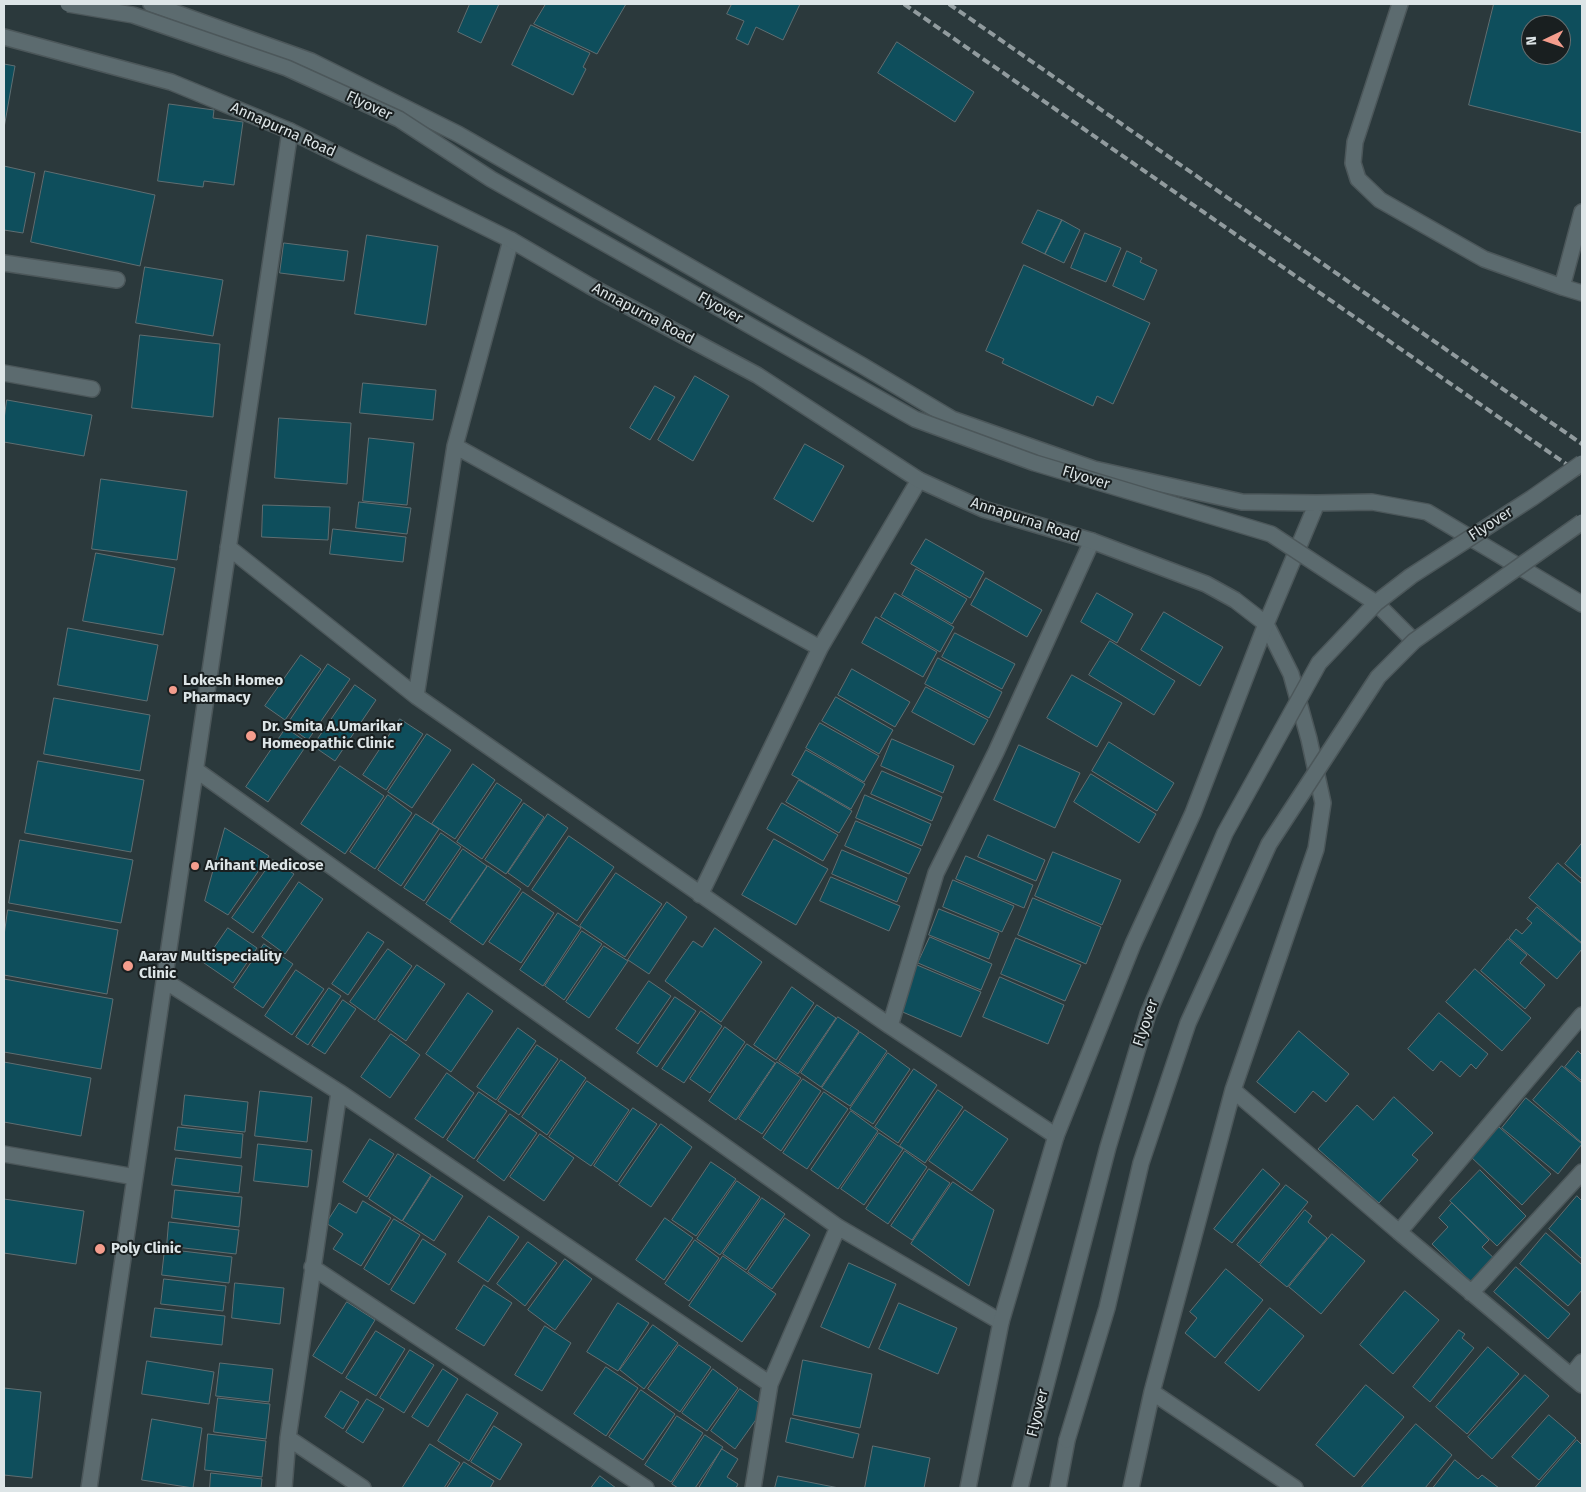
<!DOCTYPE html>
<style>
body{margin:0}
#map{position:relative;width:1586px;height:1492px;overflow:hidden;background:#2b393c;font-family:"Fira Sans",sans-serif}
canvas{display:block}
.frame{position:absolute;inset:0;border:5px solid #dde5e7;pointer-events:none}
.north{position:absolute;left:1521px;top:15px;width:50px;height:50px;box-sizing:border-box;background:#191f20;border:1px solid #676e70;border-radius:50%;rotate:267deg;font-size:14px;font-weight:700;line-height:20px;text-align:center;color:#dde5e7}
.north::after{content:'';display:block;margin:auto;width:18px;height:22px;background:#f49d8d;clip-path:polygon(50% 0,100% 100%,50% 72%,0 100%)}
</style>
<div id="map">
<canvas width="1586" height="1492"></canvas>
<div class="frame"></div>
<div class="north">N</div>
</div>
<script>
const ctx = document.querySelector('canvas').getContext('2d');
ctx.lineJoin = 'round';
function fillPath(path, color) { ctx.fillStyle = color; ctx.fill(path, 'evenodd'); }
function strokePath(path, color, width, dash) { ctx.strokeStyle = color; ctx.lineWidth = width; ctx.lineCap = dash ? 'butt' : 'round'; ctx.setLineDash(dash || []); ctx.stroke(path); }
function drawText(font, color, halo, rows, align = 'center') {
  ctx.font = font + ' "Fira Sans",sans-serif'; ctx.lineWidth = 4; ctx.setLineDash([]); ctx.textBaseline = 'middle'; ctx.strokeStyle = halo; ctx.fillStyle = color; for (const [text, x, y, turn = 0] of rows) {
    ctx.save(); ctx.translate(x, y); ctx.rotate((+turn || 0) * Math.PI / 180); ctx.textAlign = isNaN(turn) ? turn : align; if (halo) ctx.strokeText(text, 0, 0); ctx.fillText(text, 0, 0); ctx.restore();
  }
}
const building = new Path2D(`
 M470,4H499L481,43L458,32Z
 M546,4H626L597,54L534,24Z
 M732,4H800L783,40L756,27L748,45L736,39L744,21L727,14Z
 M1494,4H1582V133L1469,105ZM1531,25H1561V55H1531Z
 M531,25L590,53L583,67L586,69L573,95L512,65Z
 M897,42L974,92L955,122L878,73Z
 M4,64L15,66L4,128Z
 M169,104L214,110L213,118L243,122L234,185L204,181L203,187L158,181Z
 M4,166L35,173L23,233L4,230Z
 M45,171L155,195L140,266L31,242Z
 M1038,210L1062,220L1045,254L1022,243Z
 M1062,220L1080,230L1064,263L1045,254Z
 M1085,233L1121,248L1106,282L1071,268Z
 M367,235L438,246L426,325L355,314Z
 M284,243L348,251L344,281L280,273Z
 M1127,251L1142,258L1140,262L1157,270L1144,300L1113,286Z
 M1024,265L1150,323L1113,404L1097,396L1093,406L1002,363L1004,359L986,351Z
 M145,267L223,280L213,336L136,323Z
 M140,335L220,344L213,417L132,408Z
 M695,376L729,396L693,461L658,440Z
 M363,383L436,390L433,420L360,413Z
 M655,386L675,397L650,440L630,428Z
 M7,400L92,415L84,456L4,442V420Z
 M279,418L351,423L347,484L275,478Z
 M369,438L414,443L407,505L363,501Z
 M805,444L844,466L813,522L774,499Z
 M101,479L187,491L177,560L92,549Z
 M359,502L411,508L407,534L356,528Z
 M263,505L330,507L328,540L262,537Z
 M333,529L406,537L403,562L330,554Z
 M926,539L984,572L970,598L911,564Z
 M96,553L175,568L163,635L83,621Z
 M916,569L967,599L952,624L902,595Z
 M986,578L1042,610L1027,637L971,605Z
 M895,593L954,627L940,652L881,617Z
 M1097,593L1133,614L1117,643L1081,622Z
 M1164,612L1223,647L1200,686L1141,650Z
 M876,617L937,652L923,677L862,643Z
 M68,628L158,645L147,701L58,685Z
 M955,633L1015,664L1002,689L942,657Z
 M1110,641L1175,681L1154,715L1089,675Z
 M301,655L321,669L285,720L265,706Z
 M938,658L1002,692L989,718L925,684Z
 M328,664L350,679L308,740L287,725Z
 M852,669L910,702L895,727L838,695Z
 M1072,675L1122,703L1097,747L1047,718Z
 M355,685L376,700L335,761L313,746Z
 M926,687L988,720L974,745L912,712Z
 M836,697L893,730L879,754L822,721Z
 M54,698L150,715L140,771L44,754Z
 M400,719L423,734L386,790L363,775Z
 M820,723L879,756L864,782L806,748Z
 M286,728L308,743L268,802L246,787Z
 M427,734L451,750L412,808L388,792Z
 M892,739L954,766L943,793L881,766Z
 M1109,742L1174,783L1157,811L1092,771Z
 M1019,745L1080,773L1055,828L994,800Z
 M806,750L865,784L851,809L792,775Z
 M38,761L144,780L131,852L25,833Z
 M473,764L495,780L455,839L432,824Z
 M340,766L384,796L345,854L301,824Z
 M882,771L942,797L932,821L871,794Z
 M1091,774L1156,814L1139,843L1074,802Z
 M799,780L852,811L839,833L786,802Z
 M497,783L522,800L482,859L457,842Z
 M388,795L412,813L375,869L350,852Z
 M865,795L931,824L922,846L856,818Z
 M524,803L544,817L506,874L485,860Z
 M782,803L838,835L823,861L767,829Z
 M416,814L439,829L401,886L378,870Z
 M548,814L568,828L528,887L508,873Z
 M856,821L921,849L909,874L845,846Z
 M225,828L269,856L228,915L205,901Z
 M441,833L461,847L424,901L404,888Z
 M988,835L1045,860L1036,881L978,857Z
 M569,836L614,867L577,921L532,890Z
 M774,839L828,869L796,925L742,895Z
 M20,840L133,860L121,923L9,903Z
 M1582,843V879L1565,864Z
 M463,849L487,866L450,920L426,904Z
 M842,850L907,878L897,902L832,874Z
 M1053,852L1121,880L1102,925L1035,896Z
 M966,856L1033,885L1024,908L956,879Z
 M273,860L294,874L253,933L232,918Z
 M1558,863L1582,884V943L1529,898Z
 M488,866L521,889L483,945L450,922Z
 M616,873L662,904L625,957L580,926Z
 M831,877L900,906L889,931L820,901Z
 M953,880L1014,906L1002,932L943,907Z
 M299,882L323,899L285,954L262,937Z
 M523,892L554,913L521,963L489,942Z
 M1033,898L1101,927L1086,964L1018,935Z
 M667,902L687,917L649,974L628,960Z
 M1537,907L1582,944V949L1557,979L1509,938L1516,929L1522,934L1532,923L1527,919Z
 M939,909L999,933L989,959L929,935Z
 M8,910L118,930L107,994L4,975V936Z
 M558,913L581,928L543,986L520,970Z
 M228,928L257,948L233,983L204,963Z
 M715,928L762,962L721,1022L665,981L693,941L702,947Z
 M582,931L602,944L564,1000L545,986Z
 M368,932L384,942L348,995L332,984Z
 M930,937L992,964L981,990L918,963Z
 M1016,938L1081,965L1065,1001L1001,974Z
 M1508,939L1527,955L1520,963L1545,985L1525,1009L1481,971Z
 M264,944L293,964L263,1008L234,988Z
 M604,946L628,961L589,1018L566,1002Z
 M388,949L412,966L375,1020L350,1002Z
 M417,965L445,984L406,1041L378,1021Z
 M917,965L981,992L961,1037L898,1010Z
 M1475,969L1531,1018L1502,1051L1446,1002Z
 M296,970L324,989L292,1035L265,1016Z
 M1000,977L1064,1005L1048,1044L983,1017Z
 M4,979L113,999L101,1069L4,1052Z
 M649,981L671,996L638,1044L616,1029Z
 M792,987L814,1003L776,1060L754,1045Z
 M329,988L341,996L308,1045L296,1037Z
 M468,993L493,1011L451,1072L426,1054Z
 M675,997L696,1011L657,1067L637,1053Z
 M343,1000L356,1009L325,1054L312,1046Z
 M817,1005L836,1018L798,1074L779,1061Z
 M701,1011L722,1026L684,1083L662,1069Z
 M1439,1013L1488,1054L1476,1069L1471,1064L1460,1077L1441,1061L1433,1071L1408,1049Z
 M838,1017L859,1031L821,1087L801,1073Z
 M725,1027L745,1042L710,1093L690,1079Z
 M518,1028L536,1041L496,1100L477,1087Z
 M1299,1031L1349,1074L1326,1102L1313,1091L1295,1113L1257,1082Z
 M860,1032L887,1051L850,1106L822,1088Z
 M391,1034L420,1055L390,1098L361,1077Z
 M747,1044L775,1063L736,1120L709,1101Z
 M537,1045L558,1059L519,1115L498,1101Z
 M1578,1051L1582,1055V1081L1565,1067Z
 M888,1053L910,1069L873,1124L850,1109Z
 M561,1060L586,1078L547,1135L522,1117Z
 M4,1062L91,1078L81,1136L4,1122Z
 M777,1062L801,1078L762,1134L739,1119Z
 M1562,1066L1582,1083V1143L1533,1100Z
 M914,1069L937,1085L898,1143L875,1127Z
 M447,1073L474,1093L443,1138L415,1119Z
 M803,1079L821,1091L781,1151L763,1138Z
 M587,1081L629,1110L591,1166L549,1137Z
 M938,1090L963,1107L925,1163L900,1146Z
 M260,1091L312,1097L307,1142L255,1136Z
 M479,1092L507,1111L474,1159L447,1140Z
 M824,1092L848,1109L807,1169L783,1153Z
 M185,1095L248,1102L245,1132L182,1125Z
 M1394,1097L1433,1133L1412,1155L1418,1160L1379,1203L1318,1149L1357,1105L1373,1120Z
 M1526,1098L1582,1144L1558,1174L1502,1128Z
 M633,1108L657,1124L617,1182L594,1166Z
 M965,1110L1008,1139L972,1191L929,1161Z
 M851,1111L878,1131L838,1189L811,1170Z
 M510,1114L537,1133L504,1181L477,1161Z
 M661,1124L692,1147L651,1207L619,1185Z
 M178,1127L243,1134L241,1158L175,1150Z
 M1499,1127L1551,1174L1522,1205L1471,1157Z
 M879,1133L903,1149L864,1205L841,1189Z
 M540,1134L574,1158L544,1201L510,1177Z
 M370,1139L394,1154L367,1197L343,1182Z
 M258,1144L312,1150L308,1187L254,1181Z
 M905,1151L927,1167L888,1224L866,1209Z
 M398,1154L431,1175L402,1221L369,1199Z
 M176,1158L242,1166L239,1193L172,1185Z
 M711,1162L736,1179L696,1236L672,1220Z
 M929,1169L950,1183L912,1240L891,1226Z
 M1263,1169L1280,1184L1232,1243L1214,1229Z
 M1480,1170L1526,1216L1497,1246L1450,1201Z
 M432,1176L463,1196L434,1241L403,1221Z
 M737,1181L760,1197L720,1255L697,1239Z
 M953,1182L994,1210L969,1286L911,1244Z
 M1286,1185L1308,1202L1259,1263L1237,1245Z
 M175,1190L242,1197L239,1227L172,1218Z
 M1577,1196L1582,1201V1259L1549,1229Z
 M762,1198L785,1214L746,1270L723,1254Z
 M4,1199L84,1211L76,1264L4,1253Z
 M363,1201L391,1218L361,1266L333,1249L343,1234L326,1223L339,1203L356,1213Z
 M1452,1203L1489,1240L1482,1247L1497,1261L1474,1285L1432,1244L1448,1227L1439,1218Z
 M1305,1210L1312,1216L1308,1222L1327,1238L1287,1287L1260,1265Z
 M489,1216L519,1237L488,1282L458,1262Z
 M665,1218L693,1238L664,1280L636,1260Z
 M785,1218L810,1235L772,1289L748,1272Z
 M394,1219L420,1235L389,1285L364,1269Z
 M169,1222L239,1230L236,1254L167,1246Z
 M1546,1233L1582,1265V1290L1568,1306L1520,1264Z
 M1332,1234L1365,1261L1321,1314L1289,1287Z
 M423,1239L446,1254L414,1304L391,1290Z
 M695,1240L719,1258L689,1301L665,1284Z
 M528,1242L557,1263L525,1306L497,1284Z
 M165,1249L232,1257L229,1283L162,1275Z
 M723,1256L776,1294L742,1342L689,1306Z
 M565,1259L592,1279L555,1330L528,1310Z
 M849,1263L896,1284L869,1348L821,1327Z
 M1516,1267L1570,1314L1548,1339L1494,1292Z
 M1226,1269L1263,1300L1215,1358L1185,1333L1197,1318L1190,1312Z
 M164,1279L226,1286L223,1311L161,1304Z
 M235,1283L284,1288L280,1324L232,1318Z
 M484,1285L512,1303L484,1346L456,1329Z
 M1405,1291L1439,1320L1393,1374L1360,1345Z
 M347,1302L375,1320L342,1374L313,1356Z
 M618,1303L649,1323L618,1371L587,1352Z
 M899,1303L957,1328L938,1374L879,1349Z
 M155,1308L225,1316L222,1345L151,1337Z
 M1270,1308L1304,1336L1259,1391L1225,1363Z
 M653,1325L678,1343L644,1389L620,1370Z
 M545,1326L571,1343L542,1391L515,1375Z
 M1459,1330L1465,1334L1462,1338L1474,1348L1430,1402L1413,1387Z
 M376,1331L405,1349L376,1396L346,1378Z
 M679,1345L711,1367L680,1412L648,1389Z
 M1488,1347L1519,1374L1467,1434L1436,1407Z
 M410,1350L434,1365L404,1413L380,1398Z
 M803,1360L872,1374L860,1428L793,1415Z
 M147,1361L214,1372L209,1404L142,1394Z
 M220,1363L273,1369L269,1402L216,1396Z
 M606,1367L638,1388L606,1436L574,1414Z
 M443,1369L458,1379L428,1427L412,1417Z
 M713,1369L738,1388L707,1431L682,1413Z
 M1525,1375L1549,1396L1492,1459L1468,1437Z
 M1366,1385L1404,1417L1354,1477L1316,1445Z
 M4,1388L41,1392L32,1478L4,1475Z
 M740,1389L765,1407L735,1449L711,1431Z
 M641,1390L675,1414L643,1460L609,1437Z
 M341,1391L359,1402L343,1429L325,1417Z
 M467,1394L498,1413L469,1461L438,1441Z
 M218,1398L270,1404L266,1439L214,1432Z
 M367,1399L384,1409L363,1443L346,1432Z
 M1549,1415L1576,1438L1539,1480L1512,1457Z
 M677,1416L703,1433L671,1482L645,1465Z
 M791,1418L859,1434L853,1458L786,1442Z
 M152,1419L202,1428L193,1488L142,1480Z
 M1416,1424L1452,1455L1425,1488H1364L1362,1487Z
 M494,1426L522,1444L500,1480L471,1462Z
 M208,1434L266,1441L262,1477L205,1470Z
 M705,1435L723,1447L695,1488H678L672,1484Z
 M1577,1440L1582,1445V1488H1535Z
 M430,1444L460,1463L444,1488H404L403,1487Z
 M873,1446L930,1458L924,1488H865Z
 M722,1449L738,1459L727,1477L738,1484L736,1488H699Z
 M1455,1460L1478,1479L1482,1475L1499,1488H1433Z
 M464,1462L494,1481L490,1488H447Z
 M211,1473L262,1479L261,1488H210Z
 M600,1476L616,1488H591Z
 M778,1476L839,1488H775Z`);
fillPath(building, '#0e4e5c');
strokePath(building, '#5f6e72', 1);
const lane = new Path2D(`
 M1400,4L1355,142L1353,163L1358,179L1380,200L1484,259L1562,287L1582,293
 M1562,287L1582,212`);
const street = new Path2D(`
 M4,263L117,280
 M4,373L92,389
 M455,446L820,648
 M228,547L416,696L890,1026L1056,1136
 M416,696L455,446L511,240
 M196,770L838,1227L1001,1322
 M700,895L820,648L919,480
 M165,981L339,1092L770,1384
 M890,1026L936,873L996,752L1092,541
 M1233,1090L1399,1232
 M4,1154L135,1177
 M312,1267L646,1488
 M1471,1293L1582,1172
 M1582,1362L1571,1376L1582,1385
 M1571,1376L1399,1232L1582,1015
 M1152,1392L1295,1488
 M288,1438L363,1488
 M89,1488L290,131
 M284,1488L288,1438L339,1092
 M753,1488L770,1384L838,1227
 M1131,1488L1152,1392L1233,1090L1316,849L1323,803L1309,739L1291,674L1266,624`);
const secondary = new Path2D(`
 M151,4L311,61L458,134L863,366L952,419L1094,469L1242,502L1317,503L1372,502L1427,512L1582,604
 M4,37L171,82L290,131L511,240L590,286L757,375L919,480L983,509L1092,541L1206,584L1235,600L1266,624
 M1376,603L1414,641
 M968,1488L1001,1322L1056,1136L1133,944L1193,813L1266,624L1317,503
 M1020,1488L1034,1431
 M1058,1488L1067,1440`);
strokePath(lane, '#4c575a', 18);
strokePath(street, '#4c575a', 18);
strokePath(secondary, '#4c575a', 18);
strokePath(lane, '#5c6b6f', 15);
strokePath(street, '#5c6b6f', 15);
strokePath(secondary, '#5c6b6f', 15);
strokePath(new Path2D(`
 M904,4L1582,475
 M949,4L1582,444`), '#919b9e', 4, [8, 4]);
const secondaryBridge = new Path2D(`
 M68,4L133,15L287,68L399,119L491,179L915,419L1035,463L1271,534L1376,603
 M1034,1431L1108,1147L1148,1014L1225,833L1319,663L1376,603L1411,576L1532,498L1582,463
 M1067,1440L1107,1308L1141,1163L1188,1023L1269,844L1378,677L1414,641L1582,522`);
strokePath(secondaryBridge, '#4c575a', 18, []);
strokePath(secondaryBridge, '#5c6b6f', 15);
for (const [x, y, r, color] of [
 [173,690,5,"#f49d8d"],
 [251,736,6,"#f49d8d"],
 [195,866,5,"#f49d8d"],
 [128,966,6,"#f49d8d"],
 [100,1249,6,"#f49d8d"]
]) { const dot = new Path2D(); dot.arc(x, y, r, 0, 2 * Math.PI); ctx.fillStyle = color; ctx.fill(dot); strokePath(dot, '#191f20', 2); }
drawText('15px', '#dde5e7', '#191f20', [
 ["Flyover",369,106,25],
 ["Annapurna Road",283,130,24],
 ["Flyover",720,308,29],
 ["Annapurna Road",643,314,28],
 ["Flyover",1086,478,17],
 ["Annapurna Road",1025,520,18],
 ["Flyover",1491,524,-33],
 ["Flyover",1146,1023,-71],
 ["Flyover",1038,1413,-76]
]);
drawText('bold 15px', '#dde5e7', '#191f20', [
 ["Lokesh Homeo",183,681],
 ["Pharmacy",183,698],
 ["Dr. Smita A.Umarikar",262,727],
 ["Homeopathic Clinic",262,744],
 ["Arihant Medicose",205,866],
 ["Aarav Multispeciality",139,957],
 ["Clinic",139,974],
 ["Poly Clinic",111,1249]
], 'left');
</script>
